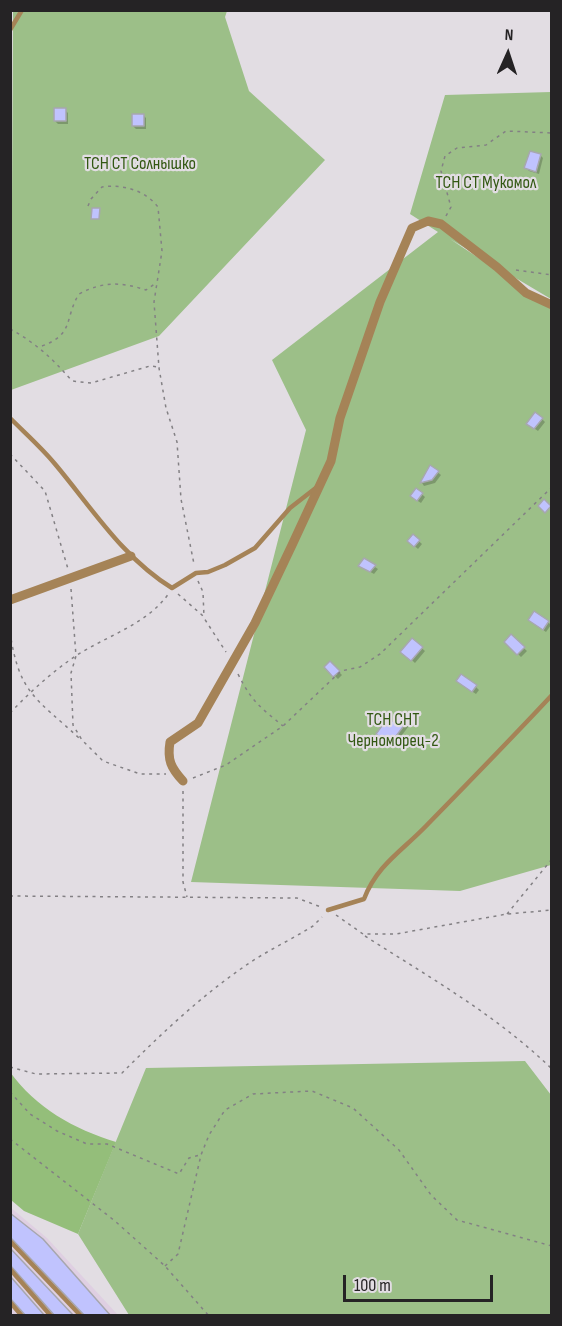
<!DOCTYPE html>
<meta charset="utf-8">
<style>
body{margin:0}
#map{position:relative;width:562px;height:1326px;overflow:hidden;background:#e2dde3;font-family:"Sofia Sans Condensed",sans-serif}
canvas{display:block}
.frame{position:absolute;inset:0;border:12px solid #252325;pointer-events:none}
.north{position:absolute;left:478px;top:24px;width:60px;height:60px;-webkit-text-stroke:4px #e2dde3;paint-order:stroke;rotate:3deg;font-size:16px;font-weight:700;line-height:24px;text-align:center;color:#252325}
.north::after{content:'';display:block;margin:auto;width:21px;height:27px;background:#252325;clip-path:polygon(50% 0,100% 100%,50% 72%,0 100%)}
.scale{position:absolute;left:343px;top:1275px;width:150px;height:27px;box-sizing:border-box;border:3px solid #252325;border-top:0;padding-left:8px;font-size:18px;line-height:21px;white-space:nowrap;color:#252325;-webkit-text-stroke:4px #e2dde3;paint-order:stroke}
</style>
<div id="map">
<canvas width="562" height="1326"></canvas>
<div class="frame"></div>
<div class="north">N</div>
<div class="scale">100 m</div>
</div>
<script>
const ctx = document.querySelector('canvas').getContext('2d');
ctx.lineJoin = 'round';
function fillPath(path, color) { ctx.fillStyle = color; ctx.fill(path, 'evenodd'); }
function strokePath(path, color, width, dash) { ctx.strokeStyle = color; ctx.lineWidth = width; ctx.lineCap = dash ? 'butt' : 'round'; ctx.setLineDash(dash || []); ctx.stroke(path); }
function drawText(font, color, halo, rows, align = 'center') {
  ctx.font = font + ' "Sofia Sans Condensed",sans-serif'; ctx.lineWidth = 4.5; ctx.setLineDash([]); ctx.textBaseline = 'middle'; ctx.strokeStyle = halo; ctx.fillStyle = color; for (const [text, x, y, turn = 0] of rows) {
    ctx.save(); ctx.translate(x, y); ctx.rotate((+turn || 0) * Math.PI / 180); ctx.textAlign = isNaN(turn) ? turn : align; if (halo) ctx.strokeText(text, 0, 0); ctx.fillText(text, 0, 0); ctx.restore();
  }
}
fillPath(new Path2D(`
 M10,1207L47,1238L118,1315H11Z`), '#dfcfe2');
fillPath(new Path2D(`
 M13,11H227L225,17L249,91L325,160L159,336L11,390Z
 M551,92V299L450,239L551,306V865L460,891L191,882L306,430L272,360L438,232L410,214L445,95Z
 M525,1061L551,1095V1315H129L78,1234L146,1068Z`), '#9cbf88');
fillPath(new Path2D(`
 M10,1072C36,1108 74,1129 116,1142L78,1234L24,1211L11,1200Z`), '#94be7a');
fillPath(new Path2D(`
 M65,110L68,113V124H58L55,121Z
 M143,115L146,118V129H136L133,126Z
 M540,155L543,158L539,174L529,171L526,168Z
 M542,419L545,422L538,431L531,426Z
 M431,467L441,475L435,483L424,486L422,483Z
 M417,490L425,497L421,503L415,499Z
 M413,536L422,544L418,549L409,541Z
 M364,560L378,569L374,574L360,566Z
 M548,622L551,625L546,632L533,623Z
 M511,636L527,651L521,657L506,642Z
 M412,640L425,651L415,663L402,651Z
 M330,663L342,675L338,679L326,667Z
 M461,684L476,687L479,690L476,694Z
 M402,714L411,723L394,746L381,737Z`), '#0003');
const building = new Path2D(`
 M54,108H66V121H54Z
 M132,114H144V126H132Z
 M530,151L541,154L536,172L524,168Z
 M92,208H100L99,219H91Z
 M535,412L543,418L534,429L526,424Z
 M430,465L439,471L432,480L420,483Z
 M416,488L423,493L417,501L410,496Z
 M544,499L551,506L545,513L538,506Z
 M413,534L420,540L414,547L407,541Z
 M364,558L376,565L370,572L358,566Z
 M534,611L549,621L543,630L528,620Z
 M511,634L525,647L517,655L504,642Z
 M412,638L423,647L411,661L400,652Z
 M330,661L340,671L333,677L324,667Z
 M461,674L477,685L472,692L456,681Z
 M402,712L409,719L390,744L376,734L384,723L388,725Z
 M10,1213L43,1239L111,1316H85L10,1237Z
 M10,1248L74,1316H55L10,1265Z
 M10,1276L45,1316H26L10,1298Z`);
fillPath(building, '#c0c3fe');
strokePath(building, '#a7a7ae', 1.5);
strokePath(new Path2D(`
 M88,206L91,199L102,187C122,184 145,190 158,207L162,251L154,302L159,368L166,408L177,442L181,499L194,564
 M446,216L451,207L441,171L445,156L457,148L486,145L506,131L552,133
 M516,270L552,275
 M10,329C36,343 53,359 72,381L91,383L150,366L159,367
 M42,346C75,334 64,318 79,294C103,281 122,282 146,290L156,283
 M10,454L45,491L68,569
 M198,581L203,592L204,617
 M71,589L76,656L71,673L73,725L82,740L103,761L140,774H166
 M178,594L202,615L226,652
 M10,632C19,694 36,698 79,738
 M238,674C252,702 260,707 283,726
 M10,713C31,691 52,672 77,655C107,636 149,623 169,593
 M193,778L226,765L283,726L341,671L360,667L380,654L552,487
 M183,791V882L187,897
 M10,896L297,898L321,907
 M507,914L552,859
 M336,915L363,934H396L507,914L552,910
 M365,936C429,977 496,1015 552,1069
 M10,1067L36,1074L122,1073C160,1035 201,996 245,966C266,951 291,940 313,926L322,917
 M10,1092L30,1114L57,1131L87,1144H107L179,1174L189,1158L200,1155
 M10,1139L115,1221L165,1266L209,1316
 M165,1266L178,1254L201,1155L209,1135L225,1110L253,1094L312,1091L353,1108L399,1150L431,1195L457,1220L552,1246`), '#838084', 1.5, [3, 4.5]);
strokePath(new Path2D(`
 M10,30L22,10
 M10,418C25,433 42,448 55,464C92,508 123,558 172,588L196,573L208,572L225,565L255,548L290,508L317,487
 M328,910L364,899C377,865 402,851 426,826C469,782 511,739 552,695
 M10,1241L81,1316
 M10,1269L51,1316
 M10,1302L22,1316`), '#a58357', 4.5);
strokePath(new Path2D(`
 M10,600L131,556
 M183,781C171,768 167,760 170,742L198,723L255,623L293,543L331,461L340,418L380,302L412,228L428,221L441,224L497,267L526,293L552,305`), '#a58357', 9);
drawText('18px', '#325812', '#e2dde3', [
 ["ТСН СТ Солнышко",140,164],
 ["ТСН СТ Мукомол",486,183],
 ["ТСН СНТ",393,720],
 ["Черноморец-2",393,741]
]);
</script>
